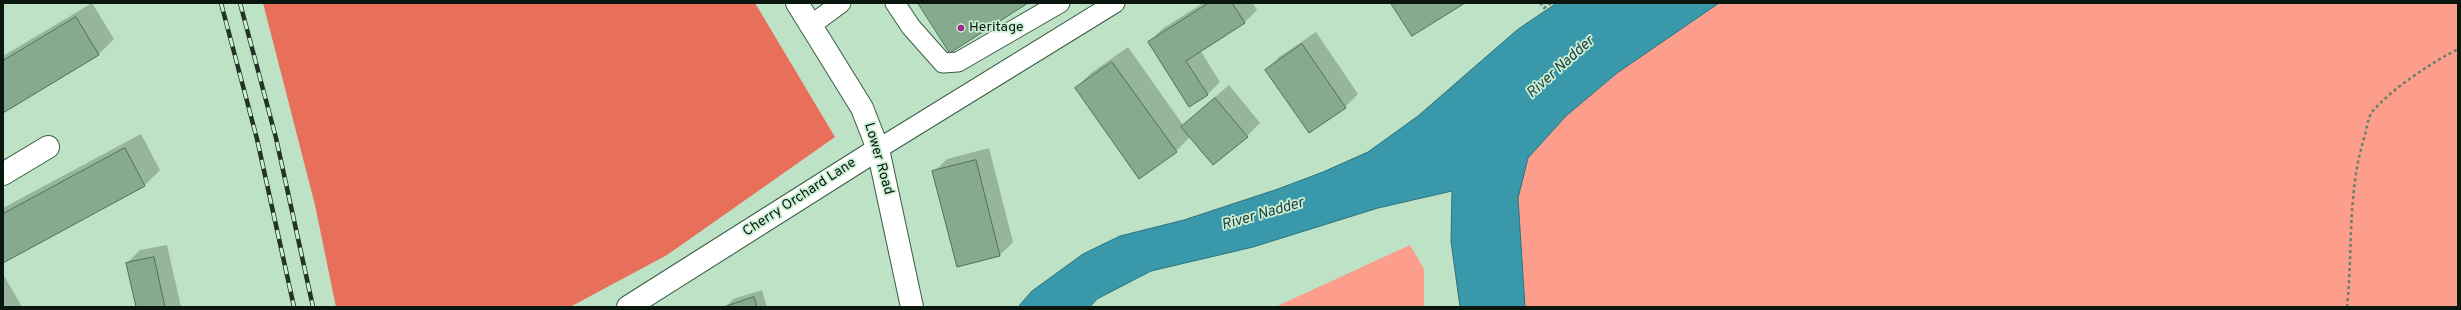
<!DOCTYPE html>
<style>
body{margin:0}
#map{position:relative;width:2461px;height:310px;overflow:hidden;background:#bde2c5;font-family:Overpass,sans-serif}
canvas{display:block}
.frame{position:absolute;inset:0;border:4px solid #0a170e;pointer-events:none}
</style>
<div id="map">
<canvas width="2461" height="310"></canvas>
<div class="frame"></div>
</div>
<script>
const ctx = document.querySelector('canvas').getContext('2d');
ctx.lineJoin = 'round';
function fillPath(path, color) { ctx.fillStyle = color; ctx.fill(path, 'evenodd'); }
function strokePath(path, color, width, dash) { ctx.strokeStyle = color; ctx.lineWidth = width; ctx.lineCap = dash ? 'butt' : 'round'; ctx.setLineDash(dash || []); ctx.stroke(path); }
function drawText(font, color, halo, rows, align = 'center') {
  ctx.font = font + ' Overpass,sans-serif'; ctx.lineWidth = 3.5; ctx.setLineDash([]); ctx.textBaseline = 'middle'; ctx.strokeStyle = halo; ctx.fillStyle = color; for (const [text, x, y, turn = 0] of rows) {
    ctx.save(); ctx.translate(x, y); ctx.rotate((+turn || 0) * Math.PI / 180); ctx.textAlign = isNaN(turn) ? turn : align; if (halo) ctx.strokeText(text, 0, 0); ctx.fillText(text, 0, 0); ctx.restore();
  }
}
fillPath(new Path2D(`
 M1719,3H2458V307H1525L1518,198L1528,158L1566,116L1617,73Z
 M1410,245L1424,269V307H1275Z`), '#fc9e8b');
fillPath(new Path2D(`
 M263,3H755L835,137L667,255L570,307H336L315,205Z`), '#e8705a');
const water = new Path2D(`
 M1557,3H1719L1617,73L1566,116L1528,158L1518,198L1525,307H1460L1451,241L1452,191L1378,208L1253,247L1151,271L1097,299L1090,307H1018L1032,291L1083,254L1120,236L1184,220L1278,189L1323,172L1368,152L1418,116L1517,30Z`);
fillPath(water, '#3999ab');
strokePath(water, '#2b727c', 1);
fillPath(new Path2D(`
 M92,3L114,39L98,55L3,112V56Z
 M1203,3H1253L1257,10L1244,23L1200,50L1220,82L1207,95L1149,42L1162,29Z
 M1316,32L1358,94L1345,107L1266,70L1279,57Z
 M1128,47L1183,125L1229,85L1260,123L1247,136L1190,137L1176,151L1076,88L1091,73Z
 M141,134L160,170L145,185L3,262V208Z
 M989,148L1013,242L1000,255L957,266L934,172L947,159Z
 M167,245L181,307H137L127,263L140,250Z
 M3,274L22,307H3Z
 M762,290L767,307H726L733,299Z`), '#0003');
const building = new Path2D(`
 M918,3H1028L950,53Z
 M1209,3H1232L1245,23L1186,61L1208,95L1189,107L1148,42Z
 M1391,3H1465L1412,36Z
 M76,17L99,55L3,113V61Z
 M1302,44L1346,108L1309,133L1265,70Z
 M1112,62L1177,152L1139,179L1075,88Z
 M1215,98L1248,137L1213,165L1181,127Z
 M125,148L145,186L3,263V214Z
 M976,160L1000,256L957,267L932,171Z
 M154,257L165,307H136L126,263Z
 M754,297L757,307H724Z`);
fillPath(building, '#86aa8f');
strokePath(building, '#4f7058', 1);
const service = new Path2D(`
 M895,3L911,27L943,63L958,62L1060,3
 M811,25L841,3
 M878,149L1115,3`);
const minor = new Path2D(`
 M3,174L48,147
 M628,307L878,149`);
const tertiary = new Path2D(`
 M797,3L862,108L878,149L912,307`);
strokePath(service, '#3b5c45', 21);
strokePath(minor, '#3b5c45', 24);
strokePath(tertiary, '#3b5c45', 24);
strokePath(new Path2D(`
 M1540,3L1544,8L1551,3
 M2347,307C2353,249 2347,191 2365,135C2367,128 2368,117 2372,112C2391,89 2431,63 2458,49`), '#66806d', 2.5, [3, 3]);
strokePath(service, '#fff', 19);
strokePath(minor, '#fff', 22);
strokePath(tertiary, '#fff', 22);
const rail = new Path2D(`
 M221,3L257,139L294,307
 M240,3L276,138L313,307`);
strokePath(rail, '#233327', 4.5);
strokePath(rail, '#c9efd2', 3, [9]);
for (const [x, y, r, color] of [
 [961,28,4,"#982c8d"]
]) { const dot = new Path2D(); dot.arc(x, y, r, 0, 2 * Math.PI); ctx.fillStyle = color; ctx.fill(dot); strokePath(dot, '#c9efd2', 1.5); }
drawText('14px', '#0a170e', '#c9efd2', [
 ["Heritage",969,28]
], 'left');
drawText('14px', '#0a170e', '#c9efd2', [
 ["Lower Road",878,159,74],
 ["Cherry Orchard Lane",800,198,-33]
]);
drawText('italic 15px', '#234147', '#c9efd2', [
 ["River Nadder",1561,68,-42],
 ["River Nadder",1263,215,-16]
]);
</script>
